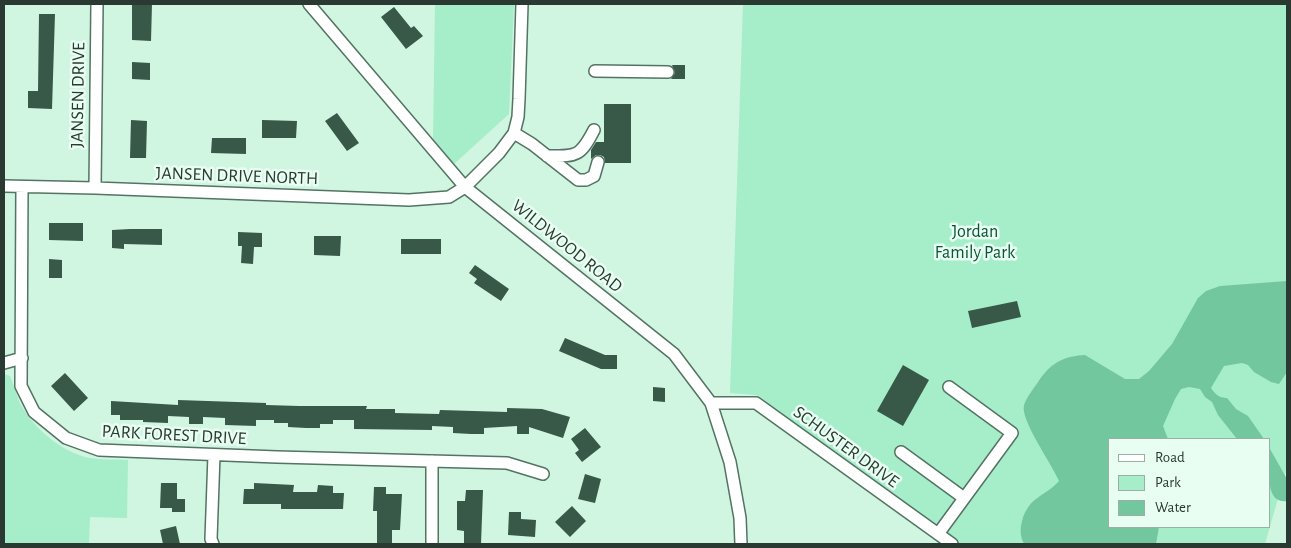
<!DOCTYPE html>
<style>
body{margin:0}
#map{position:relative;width:1291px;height:548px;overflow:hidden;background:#d0f5e1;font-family:"Alegreya Sans",sans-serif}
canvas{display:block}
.frame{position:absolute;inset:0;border:5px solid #2a3931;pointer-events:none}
.legend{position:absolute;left:1108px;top:438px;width:162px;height:90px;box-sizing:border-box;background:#e8fef2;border:1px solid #9cafa5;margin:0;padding:6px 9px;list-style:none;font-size:15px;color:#2a3931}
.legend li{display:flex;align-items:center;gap:10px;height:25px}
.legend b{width:25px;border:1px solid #9cafa5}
</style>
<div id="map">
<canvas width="1291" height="548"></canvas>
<div class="frame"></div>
<ul class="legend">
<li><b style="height:6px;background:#fff"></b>Road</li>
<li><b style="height:14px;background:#a6edc9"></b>Park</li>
<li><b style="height:14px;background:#72c79e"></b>Water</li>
</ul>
</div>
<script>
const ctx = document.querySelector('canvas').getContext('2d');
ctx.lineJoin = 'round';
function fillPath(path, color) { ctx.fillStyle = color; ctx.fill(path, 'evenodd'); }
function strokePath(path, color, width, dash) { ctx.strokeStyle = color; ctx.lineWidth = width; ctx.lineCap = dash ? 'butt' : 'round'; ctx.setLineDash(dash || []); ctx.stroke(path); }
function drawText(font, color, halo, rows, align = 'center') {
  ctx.font = font + ' "Alegreya Sans",sans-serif'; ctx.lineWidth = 5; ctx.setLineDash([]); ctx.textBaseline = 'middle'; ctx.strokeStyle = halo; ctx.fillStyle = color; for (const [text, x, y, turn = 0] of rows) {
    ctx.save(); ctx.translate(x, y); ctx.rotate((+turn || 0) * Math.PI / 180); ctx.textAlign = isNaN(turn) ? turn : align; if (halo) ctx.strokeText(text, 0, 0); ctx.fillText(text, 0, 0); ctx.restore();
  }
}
fillPath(new Path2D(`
 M435,4H514L509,114L454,164L433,140Z
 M743,4H1287V467L1265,544H960L791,423L761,397L755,395L730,393ZM1110,439H1270V527H1110Z
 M4,374L10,376C14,385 16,395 21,405C34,429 62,452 89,458C102,460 115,459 128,460L127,518L90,517L89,544H4Z`), '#a6edc9');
fillPath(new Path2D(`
 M1287,281V372L1279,384L1271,382L1254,372L1248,365L1242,363L1224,366L1211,388C1215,394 1219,398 1227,398L1236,409L1248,416L1264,439H1237L1218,415L1212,402L1205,397L1200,389L1189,387L1181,389L1175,399L1163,426L1168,439H1110V527H1159L1156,544H1024C1020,536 1020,529 1022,521C1029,496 1045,497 1059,481C1052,464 1020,420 1024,405C1027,396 1035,387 1040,379C1052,362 1065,356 1085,355L1125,379H1139L1149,371L1172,344L1198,298L1206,291L1220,286Z
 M1270,449L1287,479V501C1263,505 1270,464 1270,449Z`), '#72c79e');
fillPath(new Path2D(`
 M132,4H152L151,41L132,40Z
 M394,7L411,28L414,26L423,36L406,49L381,17Z
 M39,14H55L52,109L28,108V91H38Z
 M132,62L150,63V80L132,79Z
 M672,65H685V79H671L675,73Z
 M604,104H631V163H605L604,157L600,155H596L591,159V150L596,142H604Z
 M337,113L359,143L347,151L325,121Z
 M131,120L147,121L146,158H130Z
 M262,120L297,121L296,138H262Z
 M212,138H246V154L211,153Z
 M49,223H83V241L49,240Z
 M130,229H162V245L124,244V249L112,248V230Z
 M238,232L262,233V247H254L253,264L241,263L242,246H238Z
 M314,236H341L340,256L314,255Z
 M401,239H441V254H401Z
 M49,259L62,260V278H49Z
 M475,265L509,289L501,301L474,283L477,279L469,273Z
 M1017,301L1021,317L972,328L968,311Z
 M565,338L605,355H617V369H601L559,351Z
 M903,365L929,380L903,426L877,411Z
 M65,373L88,398L74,411L51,386Z
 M653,387L665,388V402L653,401Z
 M178,400L266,403V405L299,406H367L366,409H395V413L439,414L440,410L507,412V408L542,409L570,417L563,438L529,427V434H517V426L484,428V434H471L453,433V427L432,426V430L354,429V420H333V424H320V428H306L288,427V423H274V420H256V426L225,425V418L203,417V424H189V417L168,416V423L143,422V420H120V415H111V401L178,405Z
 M585,428L601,447L582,462L575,453L579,450L571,439Z
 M585,474L601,479L595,503L578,499Z
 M161,483H177V499H185V512H172V508H160Z
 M254,483L294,485L293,492H317L318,485L333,486V493H344L343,509H281V504H243L244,489H254Z
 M374,487H386V494H402L400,530H392V544H377V511H373Z
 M466,490H483L481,544H464V531L457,530V501H465Z
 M572,506L586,521L570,537L555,522Z
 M509,512H521V519L536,520L535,537L508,535Z
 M176,526L180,544H163L160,530Z`), '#385848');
const minor = new Path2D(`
 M309,4L465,187L674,354L711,403L730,462L740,518L741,544
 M595,71L668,72
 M514,133L532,144L578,180H586L594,176L598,162
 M547,156C577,156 580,157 594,130
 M4,186L95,188L409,200L449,197L465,187L499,153L514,133L518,117L519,99L522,4
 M22,187L21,386L34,412L66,438L99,450L277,457L507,463L543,474
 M95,188L97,4
 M4,363L22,358
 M711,403H756L952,544
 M901,452L964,498
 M938,534L1012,433L949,387
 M213,544L211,539L214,455
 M432,544V461`);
strokePath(minor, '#537463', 14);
strokePath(minor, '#fff', 11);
drawText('18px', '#2a3931', '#e8fef2', [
 ["JANSEN DRIVE",78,95,-89],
 ["JANSEN DRIVE NORTH",237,176,2],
 ["WILDWOOD ROAD",567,246,39],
 ["PARK FOREST DRIVE",174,435,3],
 ["SCHUSTER DRIVE",846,447,36]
]);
drawText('18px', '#0c5137', '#e8fef2', [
 ["Jordan",975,232],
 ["Family Park",975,253]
]);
</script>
